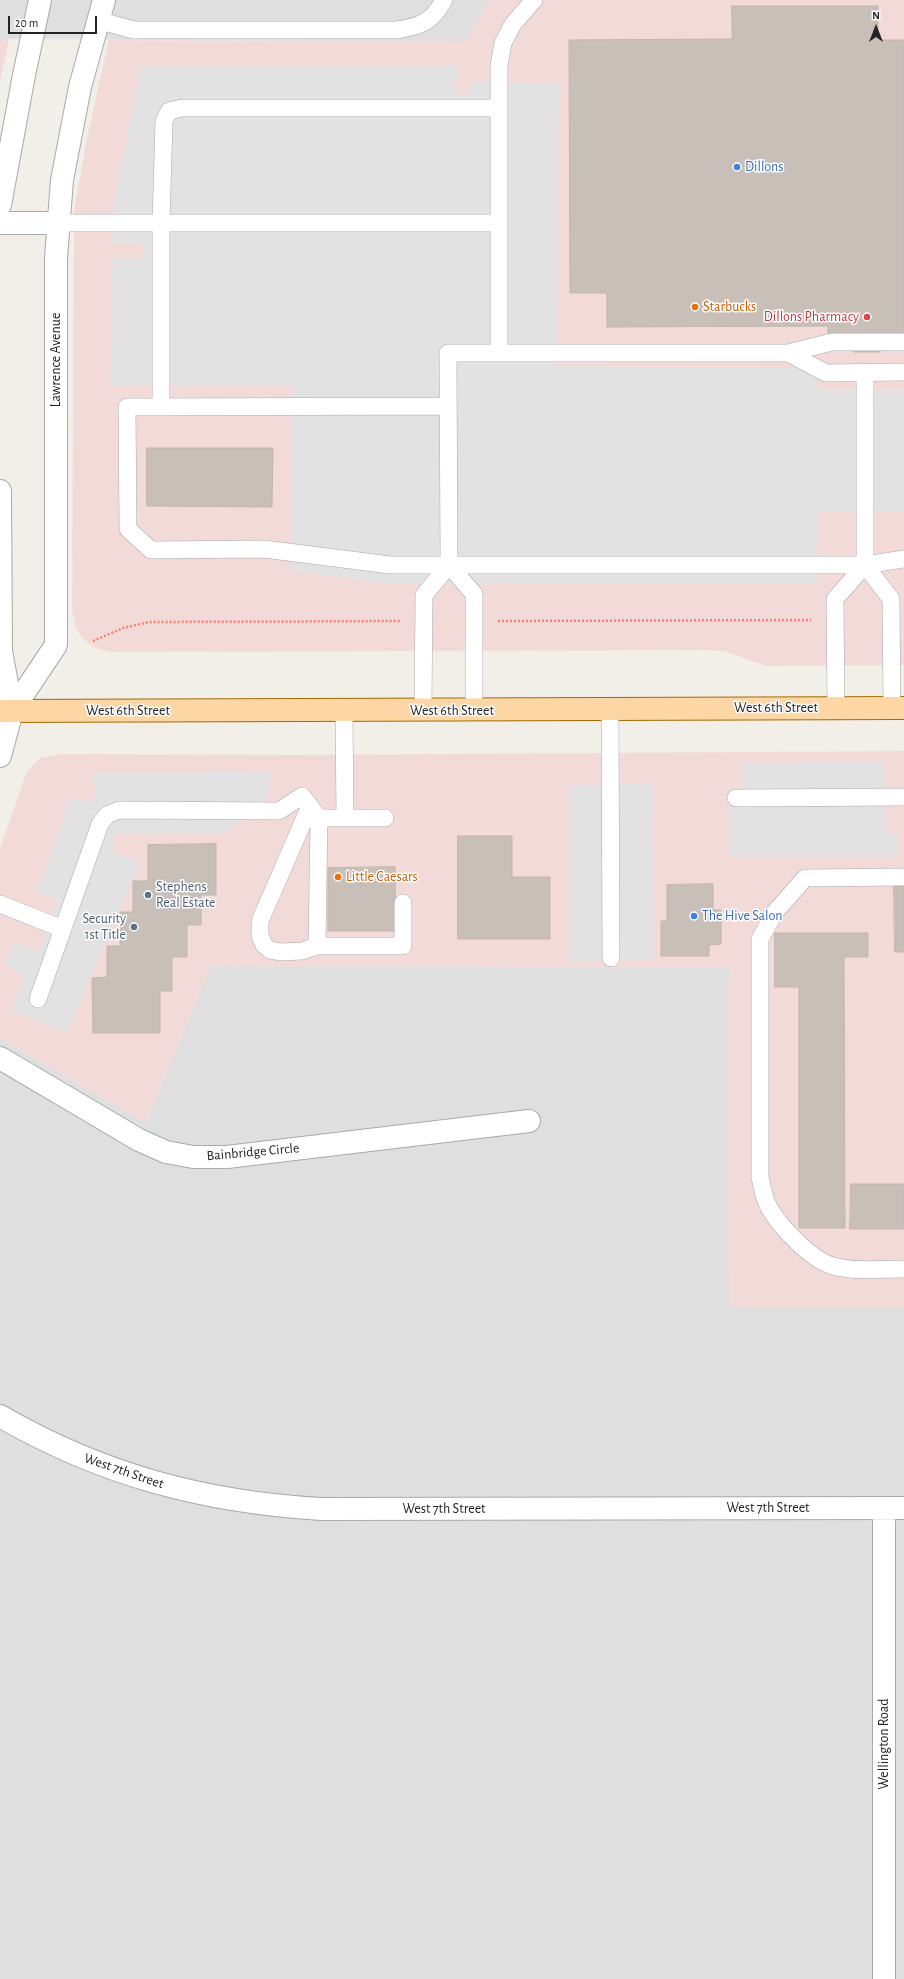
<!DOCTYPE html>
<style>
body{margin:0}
#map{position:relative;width:904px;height:1979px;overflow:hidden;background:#f2efe9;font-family:"Alegreya Sans",sans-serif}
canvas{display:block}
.north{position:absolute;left:856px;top:8px;width:40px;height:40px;-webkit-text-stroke:3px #fff;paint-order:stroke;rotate:0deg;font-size:11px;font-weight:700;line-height:16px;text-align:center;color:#222}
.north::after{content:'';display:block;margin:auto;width:14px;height:18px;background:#222;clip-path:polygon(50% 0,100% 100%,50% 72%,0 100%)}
.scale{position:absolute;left:8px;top:16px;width:89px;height:18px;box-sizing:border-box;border:2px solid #222;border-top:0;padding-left:5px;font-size:12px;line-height:14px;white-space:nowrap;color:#222;-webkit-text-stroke:3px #fff;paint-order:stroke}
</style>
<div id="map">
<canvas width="904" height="1979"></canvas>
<div class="north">N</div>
<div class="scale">20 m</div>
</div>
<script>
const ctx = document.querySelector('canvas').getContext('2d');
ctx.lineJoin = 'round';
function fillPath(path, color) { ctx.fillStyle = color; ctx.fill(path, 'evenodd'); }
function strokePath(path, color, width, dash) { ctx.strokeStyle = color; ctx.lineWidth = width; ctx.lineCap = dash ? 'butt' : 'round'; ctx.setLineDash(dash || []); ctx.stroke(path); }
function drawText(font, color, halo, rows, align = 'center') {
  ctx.font = font + ' "Alegreya Sans",sans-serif'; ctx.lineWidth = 3; ctx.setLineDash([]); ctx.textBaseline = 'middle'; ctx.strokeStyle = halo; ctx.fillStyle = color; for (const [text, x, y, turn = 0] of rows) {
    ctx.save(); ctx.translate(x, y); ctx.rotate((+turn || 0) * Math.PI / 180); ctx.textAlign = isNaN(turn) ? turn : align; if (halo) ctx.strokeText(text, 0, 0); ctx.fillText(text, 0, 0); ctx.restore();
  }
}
fillPath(new Path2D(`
 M0,0H489L465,42L0,39Z
 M210,966L729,967L730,1308H904V1979H0V1038L146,1123Z`), '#e0dfdf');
fillPath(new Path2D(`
 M489,0H904V665L767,666L724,651L709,650L110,652L96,648L83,639L76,628L72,610L74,211L87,138L109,40L465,42Z
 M0,39H9L0,82Z
 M904,751V1308H730L729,967L210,966L146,1123L0,1038V849L23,782L28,770L40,758L60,754L295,755Z`), '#f2dad9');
fillPath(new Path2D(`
 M141,65L457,66L455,94L469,95V82L559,83L556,366L817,368V389H904V511L817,512V583H384L291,570L292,386L110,385L112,258H143L144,244L112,243L114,205Z
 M884,762L885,833H897V858H729V787H744V763Z
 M270,772L268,796L223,834L114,833L113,852L140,862L67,1032L12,1011L23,975L4,965L14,942L39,952L57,900L37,891L71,799L95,802L93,773Z
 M652,784L653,960L570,961L569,785Z`), '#e2e2e2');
const building = new Path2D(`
 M732,6H878V40H904V336H880V352H853V336H828V326L607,327V293H570L569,40L732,39Z
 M147,448H273L272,507L147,506Z
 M458,836H512V877H550V939H458Z
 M216,844V895H201V925H187V957H172V991H160V1033H93L92,978L107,977V946H120V912H133V881H148V845Z
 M395,867L396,931H328V868Z
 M713,884V910H721V944L709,945V956H661V921H667V885Z
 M894,886H904V952H895Z
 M775,933H868V957H844L845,1228H799V987H775Z
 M851,1184H904V1229H850Z`);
fillPath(building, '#c7bfb8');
strokePath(building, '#c4b6ab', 1);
const service = new Path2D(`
 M97,20L134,30H397C421,26 432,22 444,0
 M59,223H499
 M499,352V66L503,43L513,24L534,0
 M788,353L832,342H904
 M865,373V565L891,599L892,708
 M448,406L127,407L128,529L151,550L264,549L390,565H865L904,559
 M161,407V223L164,121L169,111L182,108H499
 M836,708L835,599L865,565
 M610,709L611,958
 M474,710V594L449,565L448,353H788L826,373L904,372
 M344,711L345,818
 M423,711L424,595L449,565
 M736,798L904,797
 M310,806L260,921V936L264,945L270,950L280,952L302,951L317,946H403V903
 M904,877L805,878L775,912L760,939V1177C762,1185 763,1194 766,1201C775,1223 811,1260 833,1266C855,1272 881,1269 904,1269
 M0,904L63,929
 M317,946L319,818
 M38,999L100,824L107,815L119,810L279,811L302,796L319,818H385`);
const minor = new Path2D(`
 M0,223H59
 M0,1058L139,1140L166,1152L193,1157H227L529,1121
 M0,1416C102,1475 204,1502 321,1509L904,1508
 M884,1508V1979`);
const tertiary = new Path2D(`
 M0,205L24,75L40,0
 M0,491L1,651L12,711
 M0,756L12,711L56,645V258L62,180L80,87L104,0`);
const primary = new Path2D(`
 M0,711L904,708`);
strokePath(service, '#a9a9a9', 18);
strokePath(minor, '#a9a9a9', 24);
strokePath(tertiary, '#a9a9a9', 24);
strokePath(primary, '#a06b00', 24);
strokePath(new Path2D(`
 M498,621L811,620
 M93,641L123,628L149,622L401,621`), '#fa8072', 2.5, [2, 2]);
strokePath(service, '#fff', 17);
strokePath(minor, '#fff', 22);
strokePath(tertiary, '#fff', 22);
strokePath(primary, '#fcd6a4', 22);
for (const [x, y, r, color] of [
 [737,167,4,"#3f7fe0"],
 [695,307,4,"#e8710a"],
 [867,317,4,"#e0444e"],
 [338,877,4,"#e8710a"],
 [148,895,4,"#5c6f8a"],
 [694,916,4,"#3f7fe0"],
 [134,927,4,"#5c6f8a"]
]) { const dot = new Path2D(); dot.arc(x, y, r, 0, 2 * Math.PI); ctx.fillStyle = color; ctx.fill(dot); strokePath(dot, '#fff', 1.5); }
drawText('14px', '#366cbe', '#fff', [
 ["Dillons",745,167],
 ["The Hive Salon",702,916]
], 'left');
drawText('14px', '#c56008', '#fff', [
 ["Starbucks",703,307],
 ["Little Caesars",346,877]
], 'left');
drawText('14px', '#be3a42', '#fff', [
 ["Dillons Pharmacy",859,317]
], 'right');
drawText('14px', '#222', '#fff', [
 ["Lawrence Avenue",56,360,-90],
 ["West 6th Street",776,708],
 ["West 6th Street",128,711],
 ["West 6th Street",452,711],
 ["Bainbridge Circle",253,1152,-5],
 ["West 7th Street",124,1471,19],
 ["West 7th Street",768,1508],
 ["West 7th Street",444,1509],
 ["Wellington Road",884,1744,-90]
]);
drawText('14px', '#4e5e75', '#fff', [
 ["Stephens",156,887],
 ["Real Estate",156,903],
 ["Security",126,919,"right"],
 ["1st Title",126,935,"right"]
], 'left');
</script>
